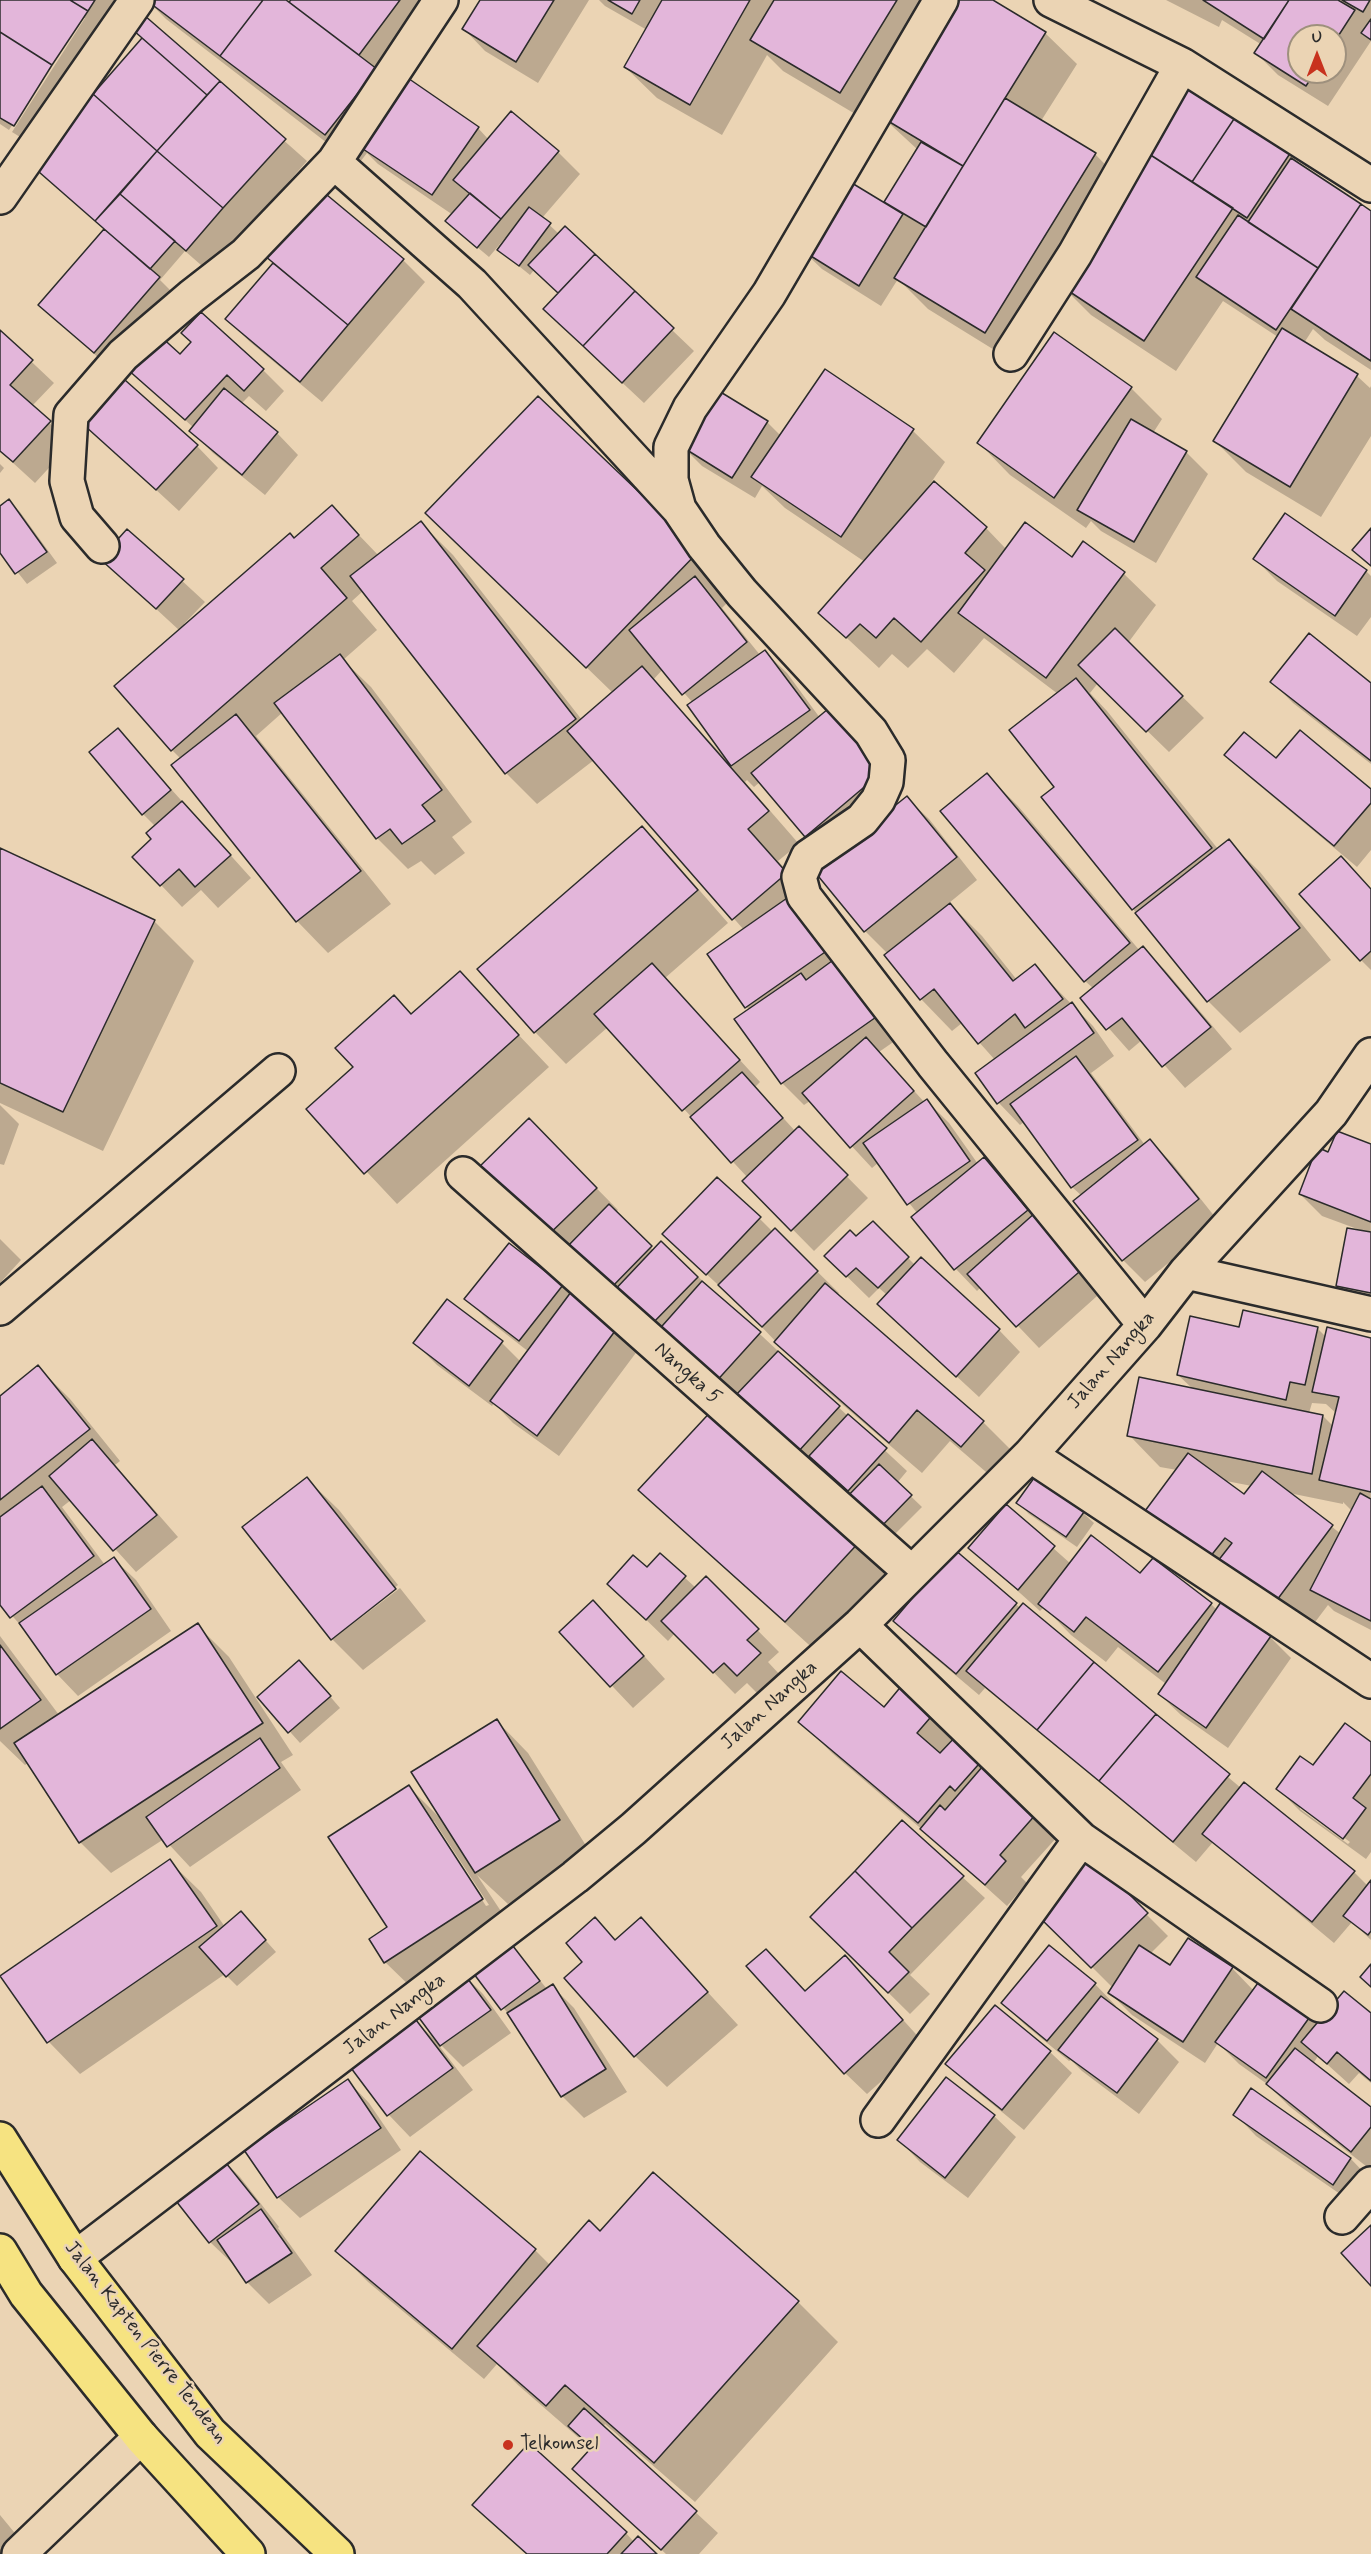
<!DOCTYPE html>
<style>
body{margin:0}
#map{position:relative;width:1371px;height:2554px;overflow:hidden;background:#ebd4b4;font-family:Mynerve,sans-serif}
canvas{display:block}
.north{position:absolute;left:1287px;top:24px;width:60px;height:60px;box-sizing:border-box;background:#ebd4b4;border:2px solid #9e907d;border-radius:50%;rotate:0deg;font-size:16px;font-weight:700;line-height:24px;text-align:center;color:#2b2b2b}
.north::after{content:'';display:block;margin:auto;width:21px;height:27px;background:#c8321e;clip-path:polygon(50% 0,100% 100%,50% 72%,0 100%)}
</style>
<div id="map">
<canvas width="1371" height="2554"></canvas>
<div class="north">U</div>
</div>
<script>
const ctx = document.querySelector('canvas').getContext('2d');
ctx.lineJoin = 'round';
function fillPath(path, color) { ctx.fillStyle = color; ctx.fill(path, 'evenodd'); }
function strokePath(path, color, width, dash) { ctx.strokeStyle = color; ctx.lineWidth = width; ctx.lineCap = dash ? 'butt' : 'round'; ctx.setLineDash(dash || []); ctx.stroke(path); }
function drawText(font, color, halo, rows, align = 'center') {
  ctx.font = font + ' Mynerve,sans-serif'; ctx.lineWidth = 5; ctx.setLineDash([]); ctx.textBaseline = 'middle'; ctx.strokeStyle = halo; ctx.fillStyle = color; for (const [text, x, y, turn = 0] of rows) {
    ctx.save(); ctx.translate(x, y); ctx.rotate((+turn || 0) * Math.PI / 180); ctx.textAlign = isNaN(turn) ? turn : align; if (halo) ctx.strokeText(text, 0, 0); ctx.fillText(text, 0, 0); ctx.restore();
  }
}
fillPath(new Path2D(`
 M0,0H146L139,12L307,161L209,272L185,251L160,280L180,300L116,374L40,304L105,230L33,165L143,39L130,26L36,147L12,132L85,18H82L9,130L0,124Z
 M147,0H456L391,85L478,128L489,140L558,152L580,174L542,218L559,234L565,228L694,351L644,403L567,331L560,294L534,270L530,275L499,250L507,240L505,238L489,257L458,231L453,215L378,164L367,153L357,166L166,19Z
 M481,0H589L538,83L485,51L464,29Z
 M599,0H990L1045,33L1077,64L1041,121L1095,154L1125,185L1190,88L1290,154L1307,171L1371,213V370L1325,340L1313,329L1304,343L1357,376L1370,388L1371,386V436L1321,517L1246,472L1215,441L1278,337L1223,301L1176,371L1091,315L1064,288L1017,364L928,309L898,279L881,306L822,269L800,248L884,204L918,150L878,113L872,124L783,71L767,55L722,135L657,98L625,67L647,30L605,6Z
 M1166,0H1371V41L1328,106L1278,75L1256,53L1262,45L1222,20L1219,27ZM1299,36H1335V72H1299Z
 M315,187L403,260L425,282L322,402L249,341L227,319L274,264L261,251Z
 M0,332L54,383L32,406L71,444L35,483L0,451Z
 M180,356L263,370L284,391L266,411L249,396L241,404L277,433L298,455L265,495L213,453L191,431L194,428L129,369Z
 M825,371L913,431L945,462L926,490L986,528L1007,550L1072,559L1084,543L1124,574L1156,605L1128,643L1204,718L1169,752L1098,683L1090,693L1107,711L1218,849L1228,841L1260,872L1331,960L1240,1033L1208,1001L1133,909L1056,787L1058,694L984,638L954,673L927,649L908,668L892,654L879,668L820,613L865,562L785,508L762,486L755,498L702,466L681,445L767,422L781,436Z
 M1131,388L1162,419L1153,433L1186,452L1208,474L1156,563L1101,531L1091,521L1086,528L1010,475L979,443Z
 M538,398L739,591L722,608L760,655L765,652L787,673L820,718L828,711L850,732L902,794L828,858L760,782L754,787L747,780L745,782L799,844L778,861L817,905L899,1038L879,1052L925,1103L927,1101L949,1123L978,1164L984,1159L1006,1180L1034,1215L1106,1288L1039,1348L981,1287L977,1291L956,1269L913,1217L917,1213L878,1163L872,1168L810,1101L804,1105L782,1083L736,1020L750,1010L746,1007L744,930L594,760L537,804L506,773L363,591L352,601L377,630L343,660L371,687L472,822L452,837L465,853L435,875L421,861L408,869L377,838L283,712L256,736L391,904L328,953L297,921L173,765L181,759L172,750L180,631L102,559L128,531L205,602L184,624L186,626L332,507L379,556L421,523L453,555L582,720L613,693L427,513ZM663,669L693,703L725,755L723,756L653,680Z
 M77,417L197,446L218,468L179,511Z
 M0,464L4,468L0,473Z
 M9,501L20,512L57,563L27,584L0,550V508Z
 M1255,559L1366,571L1371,576V617L1357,636L1277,581Z
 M1272,682L1371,685V764L1293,703Z
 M118,730L251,878L218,908L201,890L182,907L161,885L154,840L155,826L143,814Z
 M1226,755L1277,760L1371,791V850L1357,867L1248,776Z
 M987,775L1018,806L1140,951L1143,948L1165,970L1232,1049L1185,1088L1142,1040L1129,1051L1082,998L1094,989L1085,981Z
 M907,798L929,819L977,880L949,903L982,936L1017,980L1034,966L1093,1026L1114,1056L1091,1073L1145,1145L1150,1141L1172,1163L1219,1222L1145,1282L1123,1260L1082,1196L1072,1187L1024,1122L1020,1125L999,1103L977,1073L995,1060L962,1023L952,1031L921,999L886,956L888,954L865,931Z
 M642,828L673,860L728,923L665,978L760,1082L755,1087L796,1132L799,1128L868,1198L814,1251L745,1181L748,1178L608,1027L566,1064L535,1032Z
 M0,850L154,921L194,961L103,1151L0,1103Z
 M1371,889V970L1361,960Z
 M460,973L549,1067L397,1204L308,1109L355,1067L394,997L413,1015Z
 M0,1105L19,1124L4,1165L0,1164Z
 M551,1142L618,1210L615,1213L654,1251L662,1243L907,1471L897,1483L922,1507L887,1542L851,1494L824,1469L819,1474L477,1171Z
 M1371,1146V1310L1359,1308L1337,1286L1360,1230L1322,1216L1300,1194L1329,1154Z
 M759,1218L773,1232L775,1230L839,1293L837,1295L983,1422L1015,1454L993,1478L950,1441L922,1473L807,1374L730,1294L729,1295L686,1255Z
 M873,1223L915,1265L999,1330L1020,1352L979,1397L901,1325L887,1295L879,1288L869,1298L826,1256L856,1238Z
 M0,1239L21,1260L0,1283Z
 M562,1286L638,1350L559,1456L513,1423L494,1403L492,1406L437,1365L415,1343L447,1301L502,1343L521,1362L529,1352L488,1320L466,1299Z
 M1244,1312L1318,1329L1326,1337L1371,1340V1630L1334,1611L1328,1605L1303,1638L1175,1546L1177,1470L1160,1467L1129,1435L1193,1389L1178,1375L1240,1329ZM1312,1403L1326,1404L1337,1414L1334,1427L1323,1416L1309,1413ZM1221,1480L1252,1486L1245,1496ZM1289,1493L1343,1504V1502L1352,1511L1341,1534Z
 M38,1367L70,1399L120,1461L115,1465L178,1537L136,1572L71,1500L62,1507L105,1565L114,1559L136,1580L171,1631L78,1696L57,1674L30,1636L0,1602V1398Z
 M716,1408L893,1570L818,1653L672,1521L640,1490Z
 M307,1479L339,1510L398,1585L333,1636V1639L400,1588L426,1621L363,1670L332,1639Z
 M1018,1503L1083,1513L1094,1523L1077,1547L1029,1514Z
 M1006,1506L1071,1564L1140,1575L1211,1604L1217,1610L1270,1637L1291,1658L1228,1748L1181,1715L1159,1694L1166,1684L1118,1647L1106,1662L1071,1635L1044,1607L1040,1611L970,1548Z
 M660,1555L696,1588L706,1578L779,1652L768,1662L781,1676L760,1696L747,1683L735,1694L675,1633L668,1641L631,1605L647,1569Z
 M1016,1604L1020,1608L1023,1605L1241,1788L1354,1872L1368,1886L1371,1883V1940L1352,1922L1334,1943L1213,1842L1196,1862L985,1688L979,1695L916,1642L895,1621Z
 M615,1624L665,1679L633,1708L561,1632Z
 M197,1625L229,1657L293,1755L281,1762L301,1790L190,1867L164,1839L111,1873L80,1842L28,1763L25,1765L0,1741V1636L59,1715Z
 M310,1673L340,1708L300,1743L259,1697Z
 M884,1709L935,1712L1058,1836L1021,1877L1027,1883L1007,1906L925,1832L832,1753L801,1722Z
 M497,1721L528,1753L590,1852L508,1904L477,1875L514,1931L417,1993L385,1962L409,1787L442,1820ZM431,1821H434L489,1905L486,1906Z
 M1371,1744V1852L1366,1859L1300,1811L1278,1789L1313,1768ZM1300,1805L1350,1842L1348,1844L1300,1809Z
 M903,1822L985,1898L910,1975L930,1994L910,2014L834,1939Z
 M1092,1860L1168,1936L1150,1954L1170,1967L1232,1968L1254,1991L1371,2015V2083L1359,2073L1349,2084L1318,2056L1313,2064L1371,2109V2170L1289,2106L1267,2084L1239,2064L1218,2043L1205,2063L1132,2015L1110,1993L1113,1988L1038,1913Z
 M169,1861L201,1892L225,1927L251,1924L276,1952L237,1986L225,1974L80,2074L49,2042L2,1976Z
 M595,1920L616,1941L641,1920L738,2025L667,2087L635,2056L566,1978L584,1962Z
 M506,1939L547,1989L552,1986L574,2008L627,2092L584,2118L562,2096L514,2021L470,1966Z
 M766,1951L806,1992L866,1979L924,2043L867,2094L845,2073Z
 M462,1973L483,1994L511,2033L463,2067L442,2046L440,2047L473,2090L410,2137L389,2115L350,2064L413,2018L436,2041Z
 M1095,1984L1116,2006L1114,2008L1157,2040L1179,2062L1139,2114L1082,2071L1071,2060L1069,2061L1024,2024L1003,2003Z
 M1050,2052L1072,2073L1024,2130L969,2085L947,2064Z
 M348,2081L369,2103L401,2150L300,2218L278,2197Z
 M1251,2090L1351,2159L1371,2180L1356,2205L1256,2136L1235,2114Z
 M994,2116L1016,2137L968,2198L920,2162L899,2140Z
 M218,2155L240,2177L279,2227L278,2228L312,2275L269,2304L247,2282L234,2262L232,2263L210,2242Z
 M653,2174L798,2302L838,2342L695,2502L605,2424L603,2427L718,2533L699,2554H666L574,2469L593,2449L588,2444L587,2445L518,2385L497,2364L484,2379L368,2282L337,2251L535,2250L550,2265L600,2234Z
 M0,2515L28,2549L23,2554H0Z
 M496,2526L626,2533L634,2542L655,2554H527Z`), '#0003');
const building = new Path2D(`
 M0,0H70L88,11L52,65L0,32Z
 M70,0H95L88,11Z
 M146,0H263L220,56Z
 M263,0H286L377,69L325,135L220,56Z
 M291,0H400L359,55L289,2Z
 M480,0H554L516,62L462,29Z
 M608,0H640L632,14Z
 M662,0H750L690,105L624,67Z
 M774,0H897L840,93L750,40Z
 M949,0H993L1046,32L963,166L878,115Z
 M1203,0H1289L1264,39Z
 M1289,0H1338L1355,10L1335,41V36H1299V72H1315L1306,86L1254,53Z
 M1342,0H1370L1363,12Z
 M137,9L220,81L207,95L125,23Z
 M1371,19V40L1361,33Z
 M0,32L52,65L14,126L0,118Z
 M142,38L207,95L157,151L93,94Z
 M402,74L479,127L432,195L354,143Z
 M220,81L286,139L223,208L157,151Z
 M1190,86L1236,116L1192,182L1146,152Z
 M93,94L157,151L95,221L31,165Z
 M1005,98L1096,153L985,333L894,278Z
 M511,111L559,151L501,219L453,180Z
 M1236,116L1291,152L1247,218L1192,182Z
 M921,142L963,166L926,227L884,202Z
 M157,151L223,208L186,251L120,194Z
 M1146,152L1233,208L1144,341L1058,284Z
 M1291,158L1361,204L1318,268L1248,222Z
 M842,177L903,214L859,286L798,248Z
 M315,185L404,259L348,325L259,251Z
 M470,193L501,219L477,248L445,221Z
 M120,194L175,241L150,269L95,221Z
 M1361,204L1371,211V361L1291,309Z
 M529,207L551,223L519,266L497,250Z
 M1238,215L1318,268L1276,330L1196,277Z
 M565,226L595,254L558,293L528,265Z
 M104,229L160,277L94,353L38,305Z
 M595,254L635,291L583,346L543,309Z
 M273,263L348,325L300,382L225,319Z
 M635,291L674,328L622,383L583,346Z
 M201,312L264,369L244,391L227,375L185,420L127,369L158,334L180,354L191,342L181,333Z
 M1282,328L1358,374L1290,487L1213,441Z
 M0,330L33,360L10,385L51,421L13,462L0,451Z
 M1054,332L1132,387L1054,498L977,443Z
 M825,369L914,429L841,537L751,477Z
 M116,372L198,445L156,490L75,417Z
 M224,388L278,432L242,475L189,431Z
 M714,388L768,421L732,478L679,445Z
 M538,396L700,550L586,668L425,513Z
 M1131,419L1187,451L1134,542L1077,510Z
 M934,481L987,527L965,553L985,570L921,642L894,618L876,638L860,624L846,638L818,613Z
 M9,499L47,552L15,574L0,553V506Z
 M332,505L359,535L321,568L347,598L171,751L114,686L290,533L294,538Z
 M1285,513L1367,570L1335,616L1253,559Z
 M421,521L576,719L505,774L350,576Z
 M1025,522L1072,557L1083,541L1125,572L1046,678L958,613Z
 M1371,528V566L1352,550Z
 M127,529L184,579L156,609L100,559Z
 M695,576L747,642L682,695L629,630Z
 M1115,628L1183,696L1146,732L1078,665Z
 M1309,633L1371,683V761L1270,682Z
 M765,650L810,710L731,766L687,705Z
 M340,654L442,790L422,805L435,821L402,844L390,829L376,839L274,703Z
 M642,666L769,811L748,829L787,873L732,920L567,731Z
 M1076,678L1212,848L1132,910L1041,797L1054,787L1009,730Z
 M828,709L882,772L805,837L751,773Z
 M236,714L361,871L296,922L171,765Z
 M118,728L171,790L142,815L89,752Z
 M1300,730L1371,789V803L1334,846L1224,755L1244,732L1276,758Z
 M987,773L1130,943L1084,982L940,811Z
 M907,796L957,857L864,932L814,871Z
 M182,801L231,855L195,887L179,869L160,886L132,857L151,839L146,833Z
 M642,826L698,890L534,1033L477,969Z
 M1229,839L1300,928L1207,1002L1135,913Z
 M0,848L155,920L63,1112L0,1083Z
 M1341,856L1371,889V951L1360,961L1299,894Z
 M790,896L828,950L745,1008L707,954Z
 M950,903L1013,981L1035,964L1063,999L1025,1028L1015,1014L978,1044L934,989L920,1000L884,955Z
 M1143,946L1211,1027L1162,1067L1122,1018L1106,1030L1080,998Z
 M836,958L879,1015L781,1084L734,1019L801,973L806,980Z
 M652,963L740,1060L682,1111L594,1014Z
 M460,971L519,1035L364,1174L306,1109L353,1067L335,1048L394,995L411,1014Z
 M1072,1002L1094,1033L997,1104L975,1073Z
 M866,1037L914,1091L850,1148L802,1093Z
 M1076,1056L1138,1140L1071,1188L1010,1104Z
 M742,1072L783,1118L731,1163L690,1117Z
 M927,1099L970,1161L907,1205L863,1143Z
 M529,1118L597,1188L543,1240L475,1171Z
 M799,1126L848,1175L791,1231L742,1181Z
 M1337,1131L1371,1144V1222L1299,1194L1317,1147L1328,1152Z
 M1150,1139L1199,1199L1122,1261L1073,1201Z
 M984,1157L1028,1210L954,1270L911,1217Z
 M717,1177L761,1217L706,1275L662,1234Z
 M609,1204L652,1246L607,1292L563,1251Z
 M1036,1212L1086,1266L1016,1327L967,1274Z
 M873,1221L909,1257L878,1288L856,1268L846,1277L824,1256L850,1230L856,1236Z
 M775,1228L818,1271L762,1327L718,1285Z
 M1347,1228L1371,1232V1293L1336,1286Z
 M661,1241L698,1277L647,1329L610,1295Z
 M509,1243L563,1285L519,1341L464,1299Z
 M921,1257L1000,1329L956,1377L877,1304Z
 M702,1281L761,1332L713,1385L655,1334Z
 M825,1283L984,1421L961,1447L917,1410L889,1443L774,1342Z
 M571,1292L618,1327L537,1436L490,1401Z
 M447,1299L503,1341L469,1386L413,1343Z
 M1243,1310L1318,1327L1305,1385L1290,1382L1286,1400L1177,1375L1190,1316L1239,1327Z
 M1327,1327L1371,1338V1492L1319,1480L1339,1397L1312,1392Z
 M778,1351L840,1406L797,1453L734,1397Z
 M38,1365L90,1429L0,1500V1396Z
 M1139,1377L1323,1415L1312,1474L1127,1436Z
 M716,1406L863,1538L785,1622L638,1490Z
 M848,1414L887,1448L848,1491L809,1456Z
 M92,1439L157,1515L113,1551L49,1476Z
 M1188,1453L1244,1494L1262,1471L1333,1525L1271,1608L1214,1566L1232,1543L1225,1538L1206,1562L1142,1515Z
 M879,1464L912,1495L875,1533L842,1502Z
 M307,1477L396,1589L331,1640L242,1527Z
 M1034,1478L1084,1512L1066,1537L1016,1503Z
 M42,1486L94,1556L10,1618L0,1605V1517Z
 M1360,1493L1371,1499V1621L1310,1590Z
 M1006,1504L1055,1546L1018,1590L968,1548Z
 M1091,1535L1140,1573L1153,1558L1212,1603L1158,1672L1086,1617L1074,1632L1038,1604Z
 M954,1549L1017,1603L956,1674L893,1621Z
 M660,1553L686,1576L646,1620L607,1584L633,1555L647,1567Z
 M114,1557L151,1609L56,1675L19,1623Z
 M706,1576L759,1629L747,1640L761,1653L737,1676L724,1663L713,1673L661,1621Z
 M593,1600L644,1656L610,1687L559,1632Z
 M1221,1602L1271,1636L1206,1728L1158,1694Z
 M1023,1603L1094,1662L1037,1730L966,1671Z
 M198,1623L263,1723L79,1843L14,1743Z
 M0,1645L41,1700L0,1729Z
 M299,1660L331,1696L288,1733L257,1697Z
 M1094,1662L1156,1714L1099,1781L1037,1730Z
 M841,1671L884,1707L903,1684L936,1711L917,1733L940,1753L959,1733L986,1756L955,1791L950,1786L918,1823L798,1722Z
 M1156,1714L1230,1774L1173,1842L1099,1781Z
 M497,1719L560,1820L475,1873L411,1772Z
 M1345,1723L1371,1742V1774L1353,1798L1366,1808L1343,1839L1276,1789L1300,1756L1313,1765Z
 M260,1738L280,1768L167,1847L146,1817Z
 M983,1766L1037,1813L1000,1855L1006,1861L985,1885L920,1829L940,1805L945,1810Z
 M1244,1782L1355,1871L1312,1922L1202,1834Z
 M409,1785L483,1899L384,1963L369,1939L387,1927L328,1837Z
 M902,1820L964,1876L912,1928L855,1871Z
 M1092,1857L1148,1913L1091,1968L1035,1913Z
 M170,1859L217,1926L47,2043L0,1976Z
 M855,1871L912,1928L889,1952L909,1972L888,1993L810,1917Z
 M1371,1880V1931L1368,1935L1343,1916Z
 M241,1911L266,1940L226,1977L199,1947Z
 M595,1917L615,1940L641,1917L708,1992L634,2057L564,1978L582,1962L566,1943Z
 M506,1937L540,1981L501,2010L468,1966Z
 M1188,1938L1233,1967L1183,2042L1108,1993L1139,1945L1170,1965Z
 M1049,1945L1096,1983L1047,2041L1001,2003Z
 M766,1949L805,1991L845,1955L903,2020L844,2074L746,1966Z
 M1371,1964V1987L1360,1977Z
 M462,1971L491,2010L440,2046L411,2007Z
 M1263,1976L1314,2011L1266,2078L1215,2042Z
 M553,1984L606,2069L561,2097L507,2013Z
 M1344,1991L1371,2013V2081L1337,2052L1327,2064L1301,2042Z
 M1101,1996L1158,2039L1117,2093L1058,2050Z
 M995,2005L1051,2051L1002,2110L945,2064Z
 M413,2016L453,2068L387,2116L348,2064Z
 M1295,2048L1371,2107V2127L1351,2152L1266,2084Z
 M946,2077L995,2115L945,2178L897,2140Z
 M348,2079L381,2128L277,2198L244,2150Z
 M1251,2088L1351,2158L1333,2185L1233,2115Z
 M420,2151L536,2249L452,2349L335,2251Z
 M218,2153L259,2204L209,2243L169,2192Z
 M653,2172L799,2301L654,2463L565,2385L546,2406L477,2346L589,2220L600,2231Z
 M261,2209L292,2253L246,2283L217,2240Z
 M1371,2225V2286L1341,2253Z
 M584,2408L697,2511L661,2550L572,2469L592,2447L568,2426Z
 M529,2443L627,2532L607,2554H527L472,2505Z
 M638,2536L657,2554H621Z`);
fillPath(building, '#e3b6da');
strokePath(building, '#2b2b2b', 1.5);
const minor = new Path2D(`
 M941,0L769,294L690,408L671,447V480L679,509L704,546L742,593L871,732L888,760L886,782L878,800L862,820L808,857L799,877L804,896L933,1064L1145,1325
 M1051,0L1182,65L1371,185
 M334,162L472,284L678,508
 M0,197L137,0
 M1011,354L1075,254L1182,65
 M102,546L77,517L67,481L71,415L123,355L192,296L246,254L334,162L441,0
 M463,1174L912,1573
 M1186,1272L1371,1314
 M0,1308L278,1071
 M1030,1455L1371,1681
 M860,1625L1081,1839L1320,2005
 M878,2120L1081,1839
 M1342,2217L1371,2184
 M75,2258L575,1877L633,1829L860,1625L1030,1455L1145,1325L1186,1272L1331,1113L1371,1055
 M19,2554L141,2437`);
const primary = new Path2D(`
 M0,2139L75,2258L210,2433L337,2554
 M0,2251L26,2294L141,2437L248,2554`);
strokePath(minor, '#2b2b2b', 38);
strokePath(primary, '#2b2b2b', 38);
strokePath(minor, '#ebd4b4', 33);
strokePath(primary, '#f6e381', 33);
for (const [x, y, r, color] of [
 [508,2445,6,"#c8321e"]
]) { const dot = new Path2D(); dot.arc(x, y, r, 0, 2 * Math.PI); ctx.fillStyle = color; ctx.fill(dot); strokePath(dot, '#ebd4b4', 2); }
drawText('20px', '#2b2b2b', '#ebd4b4', [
 ["Jalan Nangka",1112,1361,-49],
 ["Nangka 5",687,1374,42],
 ["Jalan Nangka",770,1706,-42],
 ["Jalan Nangka",395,2015,-37],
 ["Jalan Kapten Pierre Tendean",145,2343,52]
]);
drawText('20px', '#2b2b2b', '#ebd4b4', [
 ["Telkomsel",520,2445]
], 'left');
</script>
